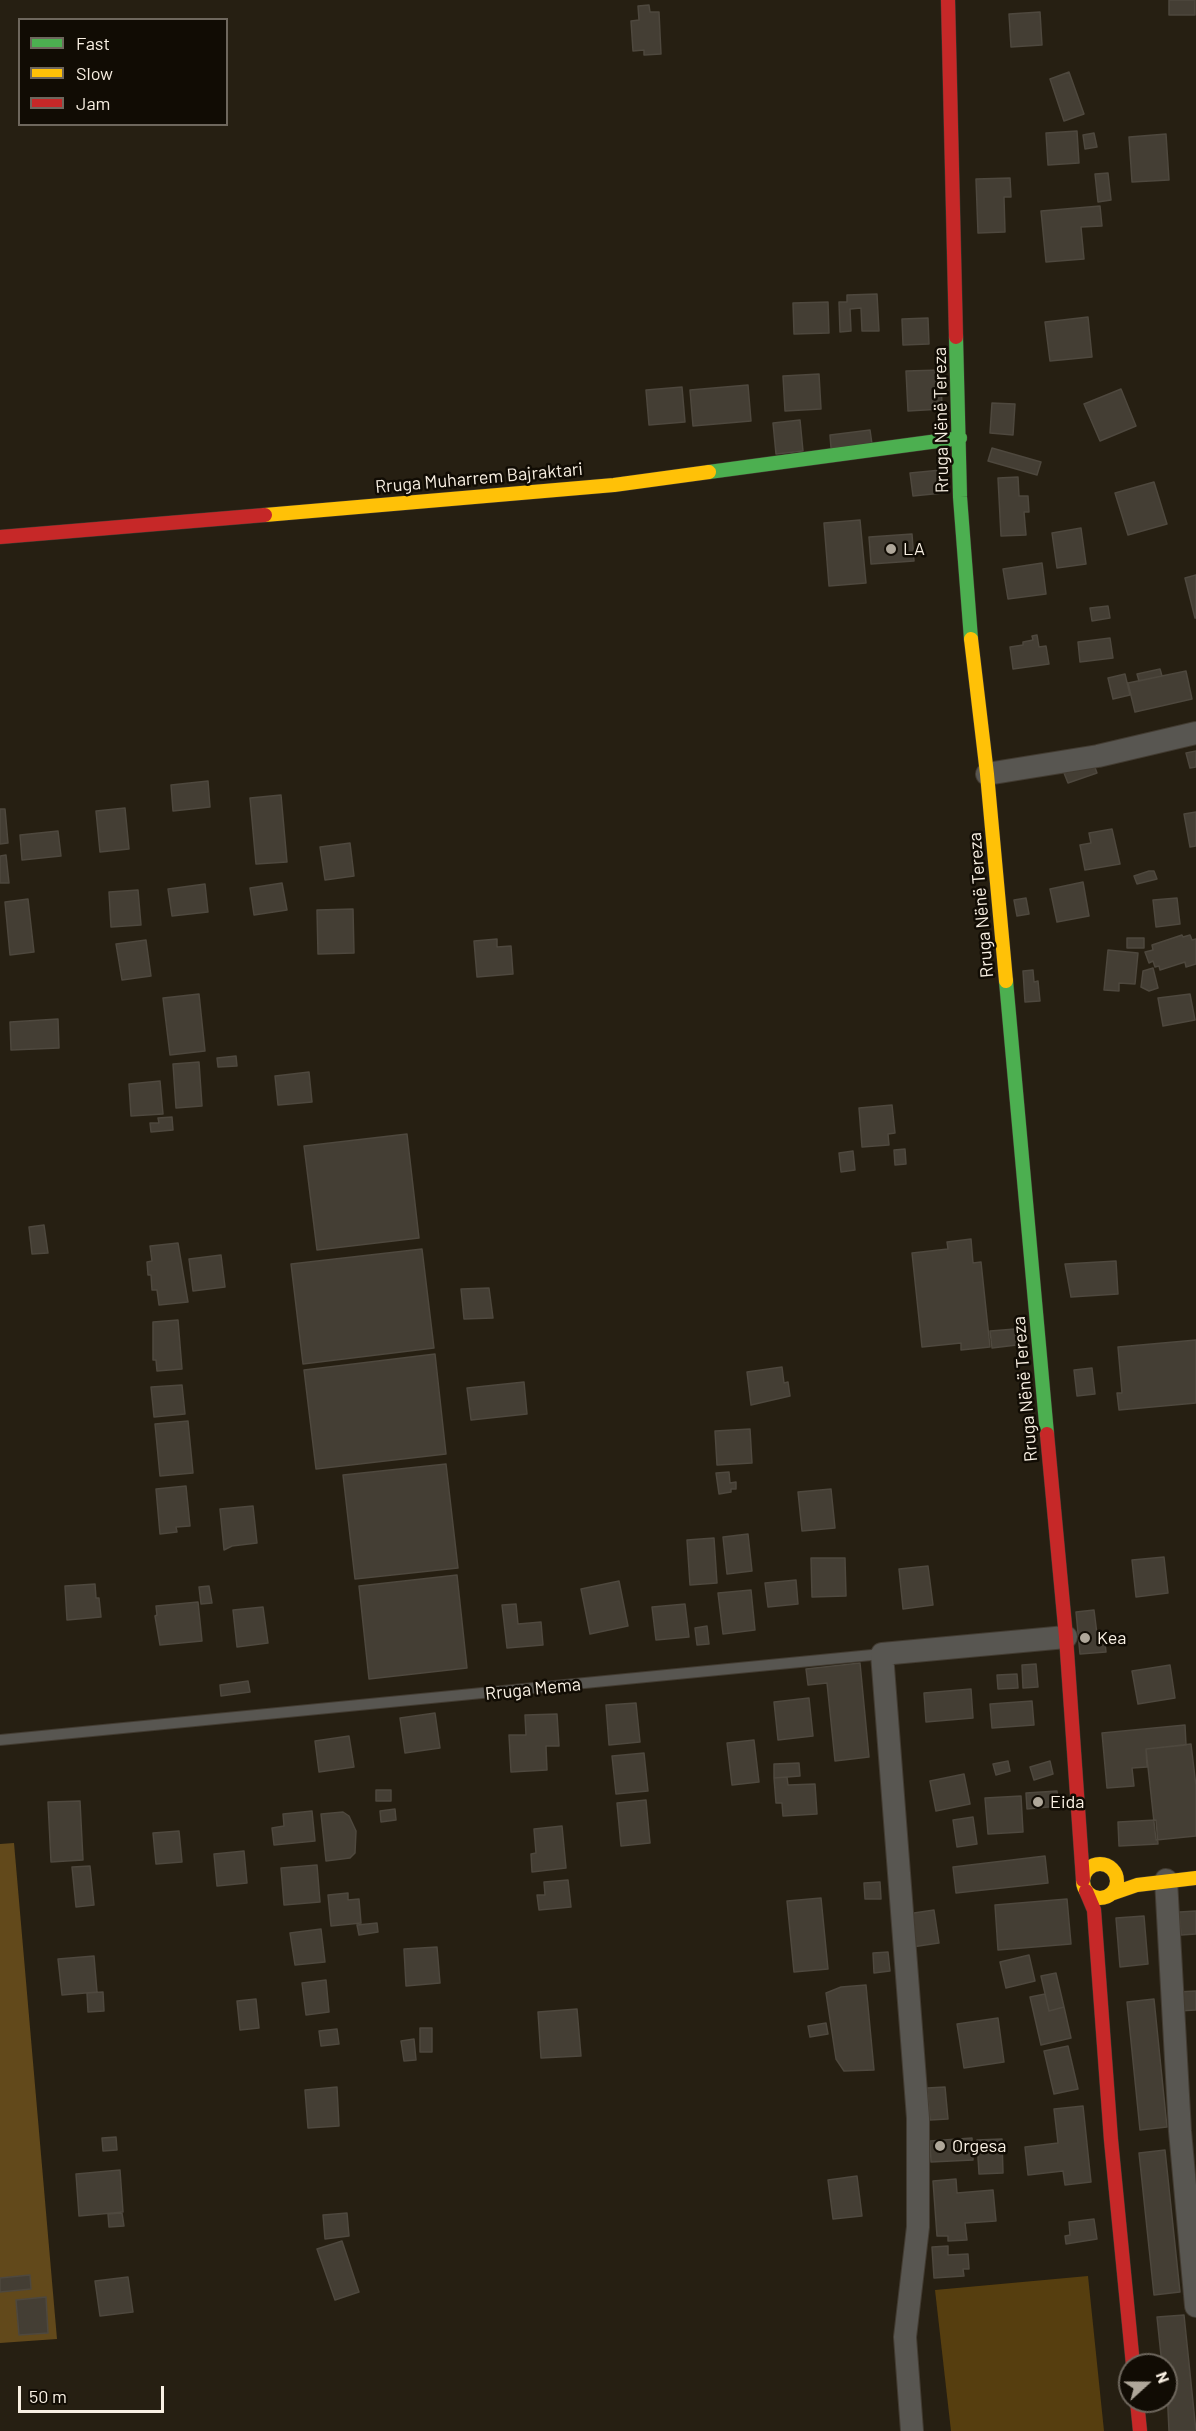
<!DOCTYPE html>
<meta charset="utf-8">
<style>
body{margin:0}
#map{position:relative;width:1196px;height:2431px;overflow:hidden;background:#261f12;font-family:Barlow,sans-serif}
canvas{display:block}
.legend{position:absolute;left:18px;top:18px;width:210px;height:108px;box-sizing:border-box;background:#110c04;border:2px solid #6e675d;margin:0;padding:8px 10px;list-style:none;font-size:18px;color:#f9f0e3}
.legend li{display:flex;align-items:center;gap:12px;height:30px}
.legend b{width:30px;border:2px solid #6e675d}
.north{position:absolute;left:1118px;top:2353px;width:60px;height:60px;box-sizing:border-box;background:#110c04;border:2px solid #6e675d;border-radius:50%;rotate:69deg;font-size:16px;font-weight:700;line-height:24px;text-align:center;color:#f9f0e3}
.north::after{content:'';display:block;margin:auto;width:21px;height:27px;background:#afa79a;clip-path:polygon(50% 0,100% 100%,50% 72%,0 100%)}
.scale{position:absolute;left:18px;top:2386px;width:146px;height:27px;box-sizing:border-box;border:3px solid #f9f0e3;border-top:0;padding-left:8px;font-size:18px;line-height:21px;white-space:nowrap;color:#f9f0e3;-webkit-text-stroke:4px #110c04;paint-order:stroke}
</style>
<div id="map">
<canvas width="1196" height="2431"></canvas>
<ul class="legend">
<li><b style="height:8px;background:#4caf50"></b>Fast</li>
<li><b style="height:8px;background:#ffc107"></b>Slow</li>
<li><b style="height:8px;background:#c62828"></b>Jam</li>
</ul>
<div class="north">N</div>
<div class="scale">50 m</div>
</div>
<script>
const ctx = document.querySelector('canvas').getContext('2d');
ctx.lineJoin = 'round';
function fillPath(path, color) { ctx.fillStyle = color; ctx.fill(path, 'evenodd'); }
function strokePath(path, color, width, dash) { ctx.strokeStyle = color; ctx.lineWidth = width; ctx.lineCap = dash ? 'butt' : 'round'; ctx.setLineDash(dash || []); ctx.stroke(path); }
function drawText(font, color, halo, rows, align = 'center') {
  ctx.font = font + ' Barlow,sans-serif'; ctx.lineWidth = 5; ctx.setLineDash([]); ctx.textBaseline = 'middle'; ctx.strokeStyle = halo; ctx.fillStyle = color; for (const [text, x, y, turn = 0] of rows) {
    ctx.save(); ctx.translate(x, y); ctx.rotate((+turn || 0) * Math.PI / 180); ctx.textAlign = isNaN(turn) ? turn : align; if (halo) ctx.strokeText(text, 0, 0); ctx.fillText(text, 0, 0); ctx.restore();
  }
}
fillPath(new Path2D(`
 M1088,2276L1104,2431H951L935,2290Z`), '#563e0f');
fillPath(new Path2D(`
 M14,1843L57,2339L0,2343V1844Z`), '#62491b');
const building = new Path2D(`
 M1169,0H1195V15H1169Z
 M649,5L650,12H659L661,54L644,55V50L633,51L631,21L639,20L638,6Z
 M1040,12L1042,45L1011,47L1009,14Z
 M1069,72L1084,114L1064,121L1050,79Z
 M1077,131L1079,163L1048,165L1046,133Z
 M1094,133L1097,147L1085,149L1083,135Z
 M1166,134L1169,180L1132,182L1129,137Z
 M1108,173L1111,200L1098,202L1095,174Z
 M1010,178L1011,197H1004L1005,232L978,233L976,179Z
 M1100,206L1102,226L1081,227L1084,259L1046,262L1041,211Z
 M877,294L879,331H862L861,308L850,309L851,331L840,332L839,302H847V295Z
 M828,302L829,333L794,334L793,303Z
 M1088,317L1092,357L1050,361L1045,322Z
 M928,318L929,344L903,345L902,319Z
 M941,370L942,409L908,411L906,371Z
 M819,374L821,409L785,411L783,376Z
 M748,385L751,421L693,426L690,390Z
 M682,387L685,422L649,425L646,390Z
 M1121,389L1136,426L1100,441L1084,404Z
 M992,403L1015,404L1013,435L990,433Z
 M800,420L803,451L776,454L773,423Z
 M870,430L872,444L831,448L830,435Z
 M992,448L1041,462L1037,475L988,461Z
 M941,470L943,493L913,496L910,473Z
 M1018,477L1019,496H1028L1029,512H1024L1026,535L1001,536L998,478Z
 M1154,482L1167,524L1128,535L1115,493Z
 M860,520L866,583L829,586L824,523Z
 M1081,528L1086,564L1057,568L1052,533Z
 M912,534L914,561L871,564L869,537Z
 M1042,563L1046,594L1008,599L1003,569Z
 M1196,575V618H1195L1185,578Z
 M1108,606L1110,618L1092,621L1090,608Z
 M1037,635L1039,647L1046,646L1049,664L1013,669L1010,647L1023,645V642L1033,640L1032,636Z
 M1110,638L1113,658L1080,662L1078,642Z
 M1160,669L1162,676L1139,681L1137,674Z
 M1186,671L1192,699L1135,712L1128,683Z
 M1125,674L1130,695L1113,699L1108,678Z
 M1196,751V767L1190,768L1186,753Z
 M1094,765L1097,773L1068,783L1064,773Z
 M208,781L210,807L173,811L171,785Z
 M281,795L287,862L256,864L250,798Z
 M125,808L129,849L100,852L96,811Z
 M0,809H5L8,843L0,844Z
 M1196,812V846L1190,847L1184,814Z
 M1112,829L1120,864L1085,870L1080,845L1091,843L1089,833Z
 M58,831L61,856L22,860L20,835Z
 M350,843L354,876L325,880L320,847Z
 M6,855L9,883H0V856Z
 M1149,871H1154L1157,879L1137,884L1134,876Z
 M1083,882L1089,916L1057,922L1050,889Z
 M282,883L287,910L254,915L250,888Z
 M205,884L208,912L172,916L168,889Z
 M138,890L141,925L111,927L109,892Z
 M1026,898L1029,914L1017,916L1014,900Z
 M1177,898L1180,924L1156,927L1153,900Z
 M28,899L34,952L10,955L5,902Z
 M353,909L354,953L318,954L317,910Z
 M1182,935L1183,937L1190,935L1192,940L1196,939V964L1186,967L1185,962L1160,970L1159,966L1155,967L1153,961L1149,963L1145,952L1153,950L1152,945Z
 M1127,938H1144V948H1127Z
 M497,939V947L511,946L513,974L477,977L474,941Z
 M146,940L151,976L122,980L116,944Z
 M1108,950L1138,953L1135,984L1119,983V991L1104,990Z
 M1153,968L1158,988L1149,991L1141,987L1143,971Z
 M1033,970L1034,982L1038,981L1040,1001L1025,1002L1023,971Z
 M199,994L205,1051L170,1055L163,998Z
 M1190,994L1195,1020L1163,1026L1158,998Z
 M58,1019L59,1048L11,1050L10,1022Z
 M236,1056L237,1066L218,1067L217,1058Z
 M199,1062L202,1106L176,1108L173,1064Z
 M309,1072L312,1102L278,1105L275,1076Z
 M160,1081L163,1114L131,1116L129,1084Z
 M892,1105L895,1133L888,1134L889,1145L862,1147L859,1108Z
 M172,1117L173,1130L151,1132L150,1123H159L158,1118Z
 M407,1134L419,1238L317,1250L304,1146Z
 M905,1149L906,1164L895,1165L894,1150Z
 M853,1151L855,1170L841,1172L839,1153Z
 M44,1225L48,1253L32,1254L29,1227Z
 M971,1239L973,1263L981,1262L990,1347L961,1350V1343L922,1347L912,1253L948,1249L947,1242Z
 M178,1243L188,1302L159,1305L157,1290H152L151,1275H148L147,1262L152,1261L150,1246Z
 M422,1249L434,1348L303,1364L291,1264Z
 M221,1255L225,1287L193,1291L189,1259Z
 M1116,1261L1118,1294L1071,1297L1065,1264Z
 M489,1288L493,1318L464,1319L461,1289Z
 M178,1320L182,1369L157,1371L156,1360H153V1322Z
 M1015,1329L1017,1345L992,1348L990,1331Z
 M1196,1340V1403L1119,1410L1117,1393H1122L1118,1347Z
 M435,1354L446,1454L316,1469L304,1370Z
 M782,1367L784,1383L788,1382L790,1396L751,1405L747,1372Z
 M1092,1368L1095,1394L1077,1396L1074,1370Z
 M524,1382L527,1414L471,1420L467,1388Z
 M182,1385L185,1414L154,1417L151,1387Z
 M188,1421L193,1473L160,1476L155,1424Z
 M750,1429L752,1463L717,1465L715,1431Z
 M446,1464L458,1568L355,1579L343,1475Z
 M729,1472L730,1483L736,1482V1489H731V1492L719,1494L716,1473Z
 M186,1486L190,1526L176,1527L177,1532L160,1534L156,1489Z
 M831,1489L835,1528L802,1531L798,1492Z
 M253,1506L257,1543L232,1546L224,1550L220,1509Z
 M748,1534L752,1571L727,1574L723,1537Z
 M714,1538L717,1583L690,1585L687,1540Z
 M1164,1557L1168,1593L1136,1597L1132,1560Z
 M811,1558H845L846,1596L812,1597Z
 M928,1566L933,1605L903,1609L899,1569Z
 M457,1575L467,1668L369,1679L359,1586Z
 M796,1580L798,1604L768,1607L765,1583Z
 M619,1581L628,1626L590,1634L581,1589Z
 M95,1584L96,1598H99L101,1617L67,1620L65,1586Z
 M209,1586L212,1603L201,1604L199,1587Z
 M751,1590L755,1630L723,1634L718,1593Z
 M198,1602L202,1641L160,1645L155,1616L157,1615L156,1606Z
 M516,1604L518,1624L541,1622L543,1645L507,1648L502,1605Z
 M685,1604L689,1637L656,1640L652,1607Z
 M263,1607L268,1643L237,1647L233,1610Z
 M1094,1610L1097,1634L1104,1633L1106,1652L1080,1654L1076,1612Z
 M707,1626L709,1644L697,1645L695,1628Z
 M860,1663L869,1757L835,1761L827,1683L808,1685L806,1669Z
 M1036,1664L1038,1687L1023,1688L1022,1665Z
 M1170,1665L1175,1698L1138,1704L1132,1671Z
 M1017,1674L1018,1688L998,1689L997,1675Z
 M248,1681L250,1692L221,1696L220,1685Z
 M971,1689L973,1718L926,1722L924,1693Z
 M809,1698L813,1736L778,1740L774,1702Z
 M1032,1701L1034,1725L992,1728L990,1704Z
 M636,1703L640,1742L609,1745L606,1705Z
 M435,1713L440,1748L405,1753L400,1718Z
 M557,1714L559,1746H546L547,1770L511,1772L509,1735H526L525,1715Z
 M1185,1725L1186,1745L1146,1749L1147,1767L1132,1768L1134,1786L1107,1788L1102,1733Z
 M349,1736L354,1767L319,1772L315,1741Z
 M754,1740L759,1782L732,1785L727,1743Z
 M1191,1744L1196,1786V1836L1156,1840L1146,1749Z
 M644,1753L648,1791L616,1794L612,1756Z
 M1008,1761L1010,1771L996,1775L993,1764Z
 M1050,1761L1053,1774L1034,1780L1030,1767Z
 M799,1763L800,1776L774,1778V1764Z
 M964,1774L970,1804L936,1811L930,1781Z
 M787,1777L788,1785L815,1784L817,1814L783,1816L782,1803H776L774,1778Z
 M376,1790H391V1801H376Z
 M1057,1791L1059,1806L1027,1809L1026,1793Z
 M1021,1796L1023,1832L988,1834L985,1798Z
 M646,1800L650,1843L621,1846L617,1803Z
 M80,1801L83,1860L51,1862L48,1802Z
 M395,1809L396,1820L381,1822L380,1811Z
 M312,1811L315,1841L274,1845L272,1828L284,1826L283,1814Z
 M343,1812L349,1816L356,1831L355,1853L350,1858L326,1861L321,1814Z
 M973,1817L977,1844L957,1847L953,1820Z
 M1156,1820L1158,1844L1119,1846L1118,1822Z
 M562,1826L566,1868L532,1872L531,1854L536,1853L534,1829Z
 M179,1831L182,1862L156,1864L153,1833Z
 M244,1851L247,1883L217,1886L214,1854Z
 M1045,1856L1048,1883L956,1893L953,1867Z
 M317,1865L320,1902L284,1905L281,1868Z
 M90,1866L94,1905L76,1907L72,1867Z
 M568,1880L571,1907L539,1910L537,1895H545L544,1882Z
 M880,1882L881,1899H865L864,1883Z
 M348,1893V1900L359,1899L361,1923L331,1926L328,1895Z
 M821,1898L828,1969L794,1972L787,1901Z
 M1067,1899L1071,1944L998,1950L995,1905Z
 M934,1910L939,1943L912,1947L907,1914Z
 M1196,1911V1934L1181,1935L1179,1912Z
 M1144,1916L1148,1964L1120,1967L1116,1918Z
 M377,1923L378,1932L359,1935L357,1925Z
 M321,1929L325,1962L295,1965L290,1933Z
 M437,1947L440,1983L406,1986L404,1949Z
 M888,1952L890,1971L874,1973L873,1953Z
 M1029,1955L1035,1981L1006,1988L1000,1962Z
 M94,1956L97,1992L62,1995L58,1959Z
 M1056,1973L1064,2007L1049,2011L1041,1976Z
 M326,1980L329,2012L306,2015L302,1983Z
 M866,1985L874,2070L844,2071L836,2059L826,1993L841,1987Z
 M1196,1991V2010L1178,2011L1177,1992Z
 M103,1992L104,2011L88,2012L87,1993Z
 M1045,1994L1049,2011L1064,2007L1071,2038L1041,2045L1030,1997Z
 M256,1999L259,2028L240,2030L237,2001Z
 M1154,1999L1167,2127L1140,2130L1127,2002Z
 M577,2009L581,2056L541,2058L538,2012Z
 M998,2018L1004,2062L964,2068L957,2024Z
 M826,2023L828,2034L810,2037L808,2026Z
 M420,2028H432V2052H420Z
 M337,2029L339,2044L321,2046L319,2031Z
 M414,2039L416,2060L404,2061L401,2041Z
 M1068,2046L1078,2089L1054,2094L1044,2051Z
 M337,2087L339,2126L308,2128L305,2090Z
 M945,2087L948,2119L930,2120L927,2088Z
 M1083,2106L1091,2182L1065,2185L1063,2171L1028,2175L1025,2147L1058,2143L1054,2109Z
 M116,2137L117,2150L103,2151L102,2138Z
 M972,2138L973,2160L931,2162L930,2141Z
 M1002,2139L1003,2173L979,2174L977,2140Z
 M1165,2150L1180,2292L1154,2295L1139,2153Z
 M120,2170L123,2212L79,2216L76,2174Z
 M857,2176L862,2216L833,2219L828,2180Z
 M956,2179L957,2193L993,2190L996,2221L965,2223L967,2240L948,2241V2236H937L933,2181Z
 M122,2213L124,2226L109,2227L108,2214Z
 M347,2213L349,2236L325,2239L323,2215Z
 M1094,2219L1097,2239L1066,2244L1065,2236L1070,2235L1069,2222Z
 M342,2241L359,2292L335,2300L317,2249Z
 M948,2246V2255L968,2254L969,2269H963L964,2276L934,2278L932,2247Z
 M30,2275L31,2289L0,2292V2278Z
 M128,2277L133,2312L100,2316L95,2281Z
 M46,2297L48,2333L19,2335L16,2300Z
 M1184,2315L1196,2431H1169L1166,2365H1162L1157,2317Z`);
fillPath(building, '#443e34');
strokePath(building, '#4e483e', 1.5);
const lane = new Path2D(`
 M0,1740L882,1654`);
const street = new Path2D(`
 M987,774L1098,756L1196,733
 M1166,1880L1180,2131L1196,2306
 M912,2431L905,2337L918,2227V2118L882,1654L1066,1637`);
const fast = new Path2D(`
 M956,337L960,497L971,639
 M709,472L960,438
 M1006,981L1047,1434`);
const slow = new Path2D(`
 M265,515L614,485L709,472
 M971,639L987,774L1006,981
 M1083 1881a17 17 0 1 1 34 0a17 17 0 1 1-34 0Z
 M1111,1894L1137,1885L1196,1878`);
const jam = new Path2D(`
 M948,0L956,337
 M0,537L265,515
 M1047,1434L1066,1637L1083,1880
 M1086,1891L1094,1910L1111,2140L1133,2365
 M1137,2401L1140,2431`);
strokePath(lane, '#423b31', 12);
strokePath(street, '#423b31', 24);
strokePath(fast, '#423b31', 15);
strokePath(slow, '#423b31', 15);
strokePath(jam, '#423b31', 15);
strokePath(lane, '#585651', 10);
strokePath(street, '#585651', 22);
strokePath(fast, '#4caf50', 14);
strokePath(slow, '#ffc107', 14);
strokePath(jam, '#c62828', 14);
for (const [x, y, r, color] of [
 [891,549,6,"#afa79a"],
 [1085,1638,6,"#afa79a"],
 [1038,1802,6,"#afa79a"],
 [940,2146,6,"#afa79a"]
]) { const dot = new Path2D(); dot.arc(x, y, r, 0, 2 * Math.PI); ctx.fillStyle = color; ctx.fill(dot); strokePath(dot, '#110c04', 2); }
drawText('18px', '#f9f0e3', '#110c04', [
 ["Rruga Nënë Tereza",941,420,-91],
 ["Rruga Muharrem Bajraktari",479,478,-5],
 ["Rruga Nënë Tereza",981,905,-95],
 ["Rruga Nënë Tereza",1025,1389,-95],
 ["Rruga Mema",533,1689,-6]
]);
drawText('18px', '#f9f0e3', '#110c04', [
 ["LA",903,549],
 ["Kea",1097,1638],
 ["Eida",1050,1802],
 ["Orgesa",952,2146]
], 'left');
</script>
